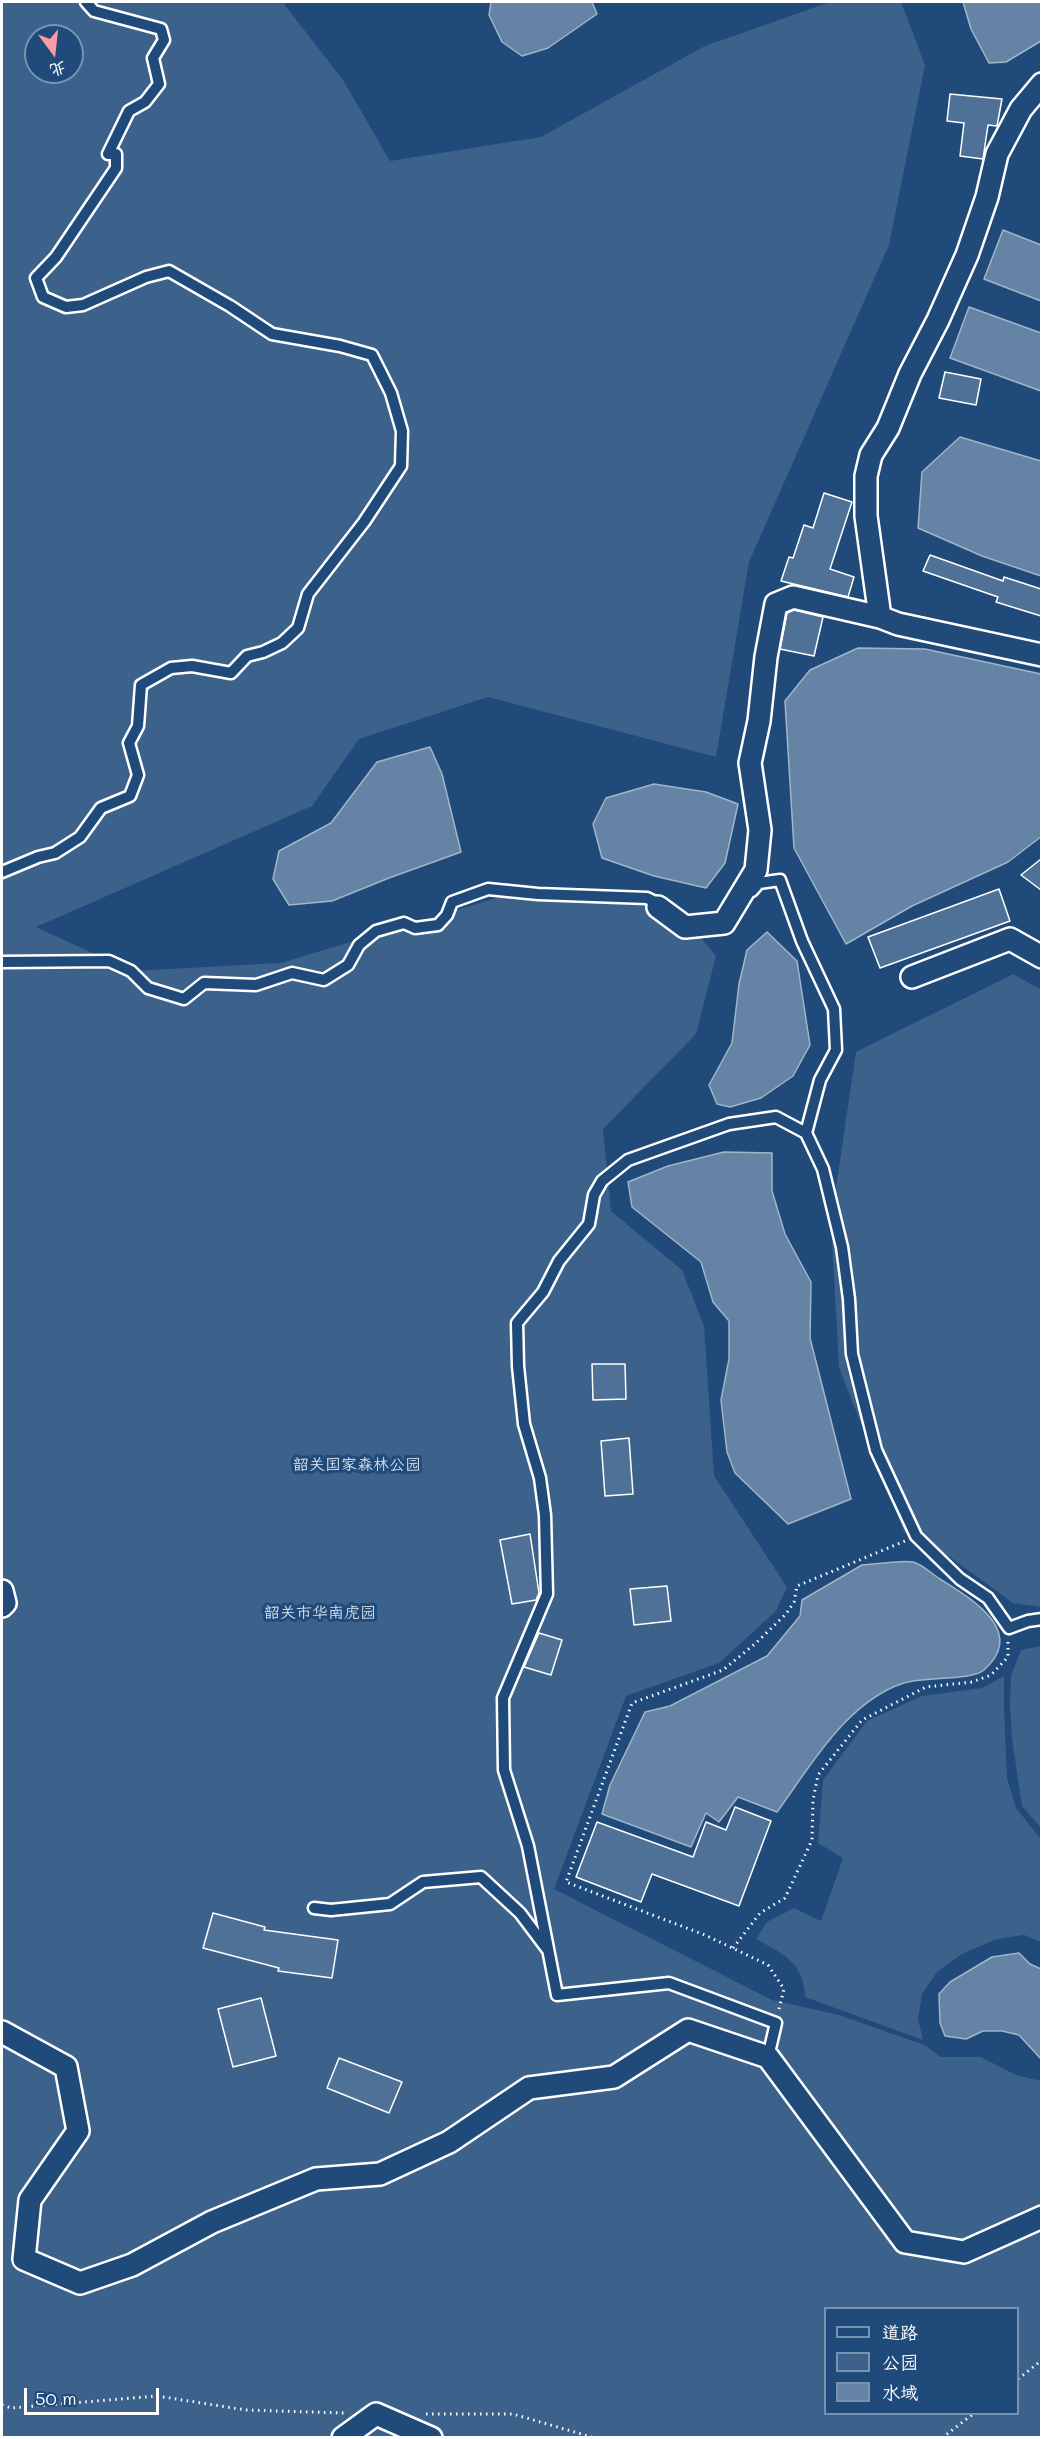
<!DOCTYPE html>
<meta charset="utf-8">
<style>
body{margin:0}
#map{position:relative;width:1043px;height:2439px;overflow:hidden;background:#1f4a7a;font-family:Mali,"LXGW WenKai TC",sans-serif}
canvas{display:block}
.frame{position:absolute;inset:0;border:3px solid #fff;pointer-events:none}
.legend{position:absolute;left:824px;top:2307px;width:195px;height:108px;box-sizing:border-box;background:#1f4a7a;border:2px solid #7992af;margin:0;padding:8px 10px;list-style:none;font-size:18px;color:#fff}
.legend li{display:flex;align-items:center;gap:12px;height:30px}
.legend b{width:30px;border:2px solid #7992af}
.north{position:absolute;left:24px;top:24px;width:60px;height:60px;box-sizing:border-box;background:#1f4a7a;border:2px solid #7992af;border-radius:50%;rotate:165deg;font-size:16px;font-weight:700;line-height:24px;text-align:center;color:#fff}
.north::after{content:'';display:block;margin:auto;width:21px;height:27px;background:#ff9aa2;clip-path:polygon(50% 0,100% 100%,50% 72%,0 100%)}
.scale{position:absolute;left:24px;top:2388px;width:135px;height:27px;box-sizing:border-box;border:3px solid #fff;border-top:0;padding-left:8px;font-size:18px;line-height:21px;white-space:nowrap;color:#fff;-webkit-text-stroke:4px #1f4a7a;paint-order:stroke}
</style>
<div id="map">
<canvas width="1043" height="2439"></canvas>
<div class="frame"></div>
<ul class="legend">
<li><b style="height:8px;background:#1f4a7a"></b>道路</li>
<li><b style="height:16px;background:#3c618b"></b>公园</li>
<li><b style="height:16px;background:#6583a4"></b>水域</li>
</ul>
<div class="north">北</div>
<div class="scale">50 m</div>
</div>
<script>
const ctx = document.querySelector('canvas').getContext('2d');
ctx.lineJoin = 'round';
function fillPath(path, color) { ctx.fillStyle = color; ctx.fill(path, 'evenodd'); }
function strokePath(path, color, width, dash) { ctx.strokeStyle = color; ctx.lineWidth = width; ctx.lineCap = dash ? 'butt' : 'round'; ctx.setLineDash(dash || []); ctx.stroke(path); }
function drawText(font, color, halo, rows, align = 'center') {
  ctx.font = font + ' Mali,"LXGW WenKai TC",sans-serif'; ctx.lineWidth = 6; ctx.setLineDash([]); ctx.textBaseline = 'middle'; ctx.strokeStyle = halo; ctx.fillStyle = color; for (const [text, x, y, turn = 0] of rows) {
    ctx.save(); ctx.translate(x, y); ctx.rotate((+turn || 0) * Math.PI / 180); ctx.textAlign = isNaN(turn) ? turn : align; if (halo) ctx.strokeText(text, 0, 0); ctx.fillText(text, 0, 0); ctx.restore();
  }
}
fillPath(new Path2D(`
 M2,2H289L284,4L343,80L390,161L541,137L705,46L830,2H901L925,65L889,245L749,562L716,757L488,697L359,739L312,806L36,927L131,971L281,963L503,896L670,902L716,956L696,1034L603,1129L611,1211L682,1270L704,1326L714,1476L787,1587L776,1611L719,1663L626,1696L554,1889L772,2000L839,2015L927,2046L940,2057H981L1016,2075L1041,2081V2437L2,2438ZM36,36H72V72H36ZM826,2308H1018V2414H826Z
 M1013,974L1042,990L1041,1607L1013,1603L943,1552L904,1532L839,1368L831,1221L856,1052Z
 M1041,1646H1042L1041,1828L1022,1806L1012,1739L1010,1706L1011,1676L1021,1650Z
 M1004,1676V1709L1007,1778L1016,1808L1041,1839V1942L1024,1935L997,1939L962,1954L937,1972L922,1994L918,2019L923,2040L805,1997C804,1963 784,1954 756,1939L767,1922L794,1908L821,1921L843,1858L818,1843L823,1780L867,1721L922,1696L982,1688Z`), '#3c618b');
const water = new Path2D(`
 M491,2H592L597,14L548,48L522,56L502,42L489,15Z
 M963,2H1041V41L1006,62L989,63L971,29Z
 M1003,230L1041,245V301L984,279Z
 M969,307L1041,333V391L950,358Z
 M960,437L1041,461V576L982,556L918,528L922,472Z
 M858,648L925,649L1041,674L1042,836L1008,862L912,906L846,944L794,848L785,701L810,670Z
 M430,747L442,774L461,852L389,878L332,901L289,905L273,879L279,851L331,823L377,762Z
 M654,784L706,792L738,804L725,863L706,888L654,876L602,858L593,824L606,798Z
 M767,932L797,961L810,1045L793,1076L761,1098L730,1107L717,1104L709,1085L732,1043L739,984L747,950Z
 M724,1152L772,1153V1191L785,1234L811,1282L810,1338L851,1499L788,1524L735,1473L727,1452L721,1400L729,1359V1321L713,1302L701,1262L632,1207L628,1182L668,1166Z
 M895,1562C900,1562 907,1561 913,1562C922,1564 932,1574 940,1579C970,1598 1028,1631 984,1670C971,1681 923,1676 904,1683C847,1701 810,1767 777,1812L738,1797L719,1822L706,1813L691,1847L602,1814L610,1785L645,1712L670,1706L767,1656L800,1616L802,1600L862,1565Z
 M1019,1953L1030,1964L1041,1969V2059L1019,2035L1002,2031H983L966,2039L945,2036L940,2023L939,1994L950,1982L992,1957Z`);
fillPath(water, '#6583a4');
strokePath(water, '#a3b5c8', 1.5);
const building = new Path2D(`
 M950,94L1002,99L997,126L988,125L983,159L960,156L964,123L947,121Z
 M945,372L981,379L976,405L939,398Z
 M824,493L852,502L830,569L854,577L848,597L781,581L789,557L793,558L804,525L813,528Z
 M930,555L1003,581L1004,577L1041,589V616L996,602L998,597L923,571Z
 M794,610L823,617L814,656L780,649L787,613Z
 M1041,859V890L1021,875Z
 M999,889L1010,921L880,968L868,937Z
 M592,1364H625L626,1399L593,1400Z
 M629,1438L633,1494L605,1496L601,1441Z
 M530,1534L539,1593L536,1600L512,1604L500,1540Z
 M667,1586L671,1621L634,1625L630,1589Z
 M539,1633L562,1640L551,1675L524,1667Z
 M735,1807L771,1821L739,1906L652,1874L641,1902L576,1877L597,1822L693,1857L706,1822L726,1830Z
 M213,1913L265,1927L264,1930L338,1940L332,1978L278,1971L279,1968L203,1948Z
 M261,1998L276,2056L233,2067L218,2009Z
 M339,2058L402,2082L389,2113L327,2088Z`);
fillPath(building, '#507197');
strokePath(building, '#fff', 1.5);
const service = new Path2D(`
 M2,872L38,857L55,853L80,837L101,808L130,796L138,775L129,743L138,726L141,685L171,668L192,666L231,673L247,656L263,652L282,643L298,628L308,594L364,522L401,466L402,431L391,393L372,355L340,346L272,334L230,306L169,271L146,277L83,305L66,307L43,297L36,278L56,257L116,168V154H108L129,111L145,102L159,84L153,58L164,40L161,29L94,11L86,2
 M752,891L759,883L780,880L802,941L834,1009L836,1050L820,1080L806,1133
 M2,962L109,961L131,971L148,988L184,999L204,983L256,985L292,973L324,980L348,965L359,945L376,931L404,923L415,928L438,925L447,915L452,902L488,889L538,894L647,898L663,906
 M314,1908L331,1910L390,1904L423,1882L481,1877L520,1913L547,1949
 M768,2057L776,2023L669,1983L557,1995L528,1846L504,1770L503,1698L547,1594L545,1515L540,1478L524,1424L518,1366L517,1323L543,1292L559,1261L589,1224L594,1195L602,1181L628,1160L729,1124L776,1117L806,1133L823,1169L842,1247L849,1299L852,1354L876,1450L916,1536L960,1579L988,1598L1009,1628L1028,1621L1042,1619`);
const minor = new Path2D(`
 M1042,84L1021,109L997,154L987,197L967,255L938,320L910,374L888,428L871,455L866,476V516L880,617L898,624L1042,655
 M658,907L685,927L724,923L756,870L760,830L750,763L759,721L766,657L776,604L793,597L880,617
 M912,977L1010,939L1042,957
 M2,1591L5,1603L2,1606
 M2,2032L66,2067L78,2131L30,2200L24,2259L80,2283L132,2265L212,2222L316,2179L380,2174L449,2142L529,2088L614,2077L688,2030L768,2057L905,2242L964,2252L1042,2217
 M343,2438L376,2414L431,2438`);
strokePath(service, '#fff', 15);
strokePath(minor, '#fff', 26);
strokePath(new Path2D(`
 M733,1948L760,1913L785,1898L812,1840L813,1800L818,1775L862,1720L926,1687L972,1682L991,1675L1008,1657V1641
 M779,2009L784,1989L768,1965L705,1935L566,1882L632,1703L723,1670L756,1643L786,1614L794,1602L797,1586L905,1541
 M1018,2379L1042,2360
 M2,2405L11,2408L157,2396L246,2410L344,2413
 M426,2414H513L595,2438
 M942,2438L973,2414`), '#fff', 3, [1.5, 4.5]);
strokePath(service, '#1f4a7a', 10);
strokePath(minor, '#1f4a7a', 21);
drawText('16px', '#d8dfe8', '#1f4a7a', [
 ["韶关国家森林公园",357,1465],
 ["韶关市华南虎园",320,1613]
]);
</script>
